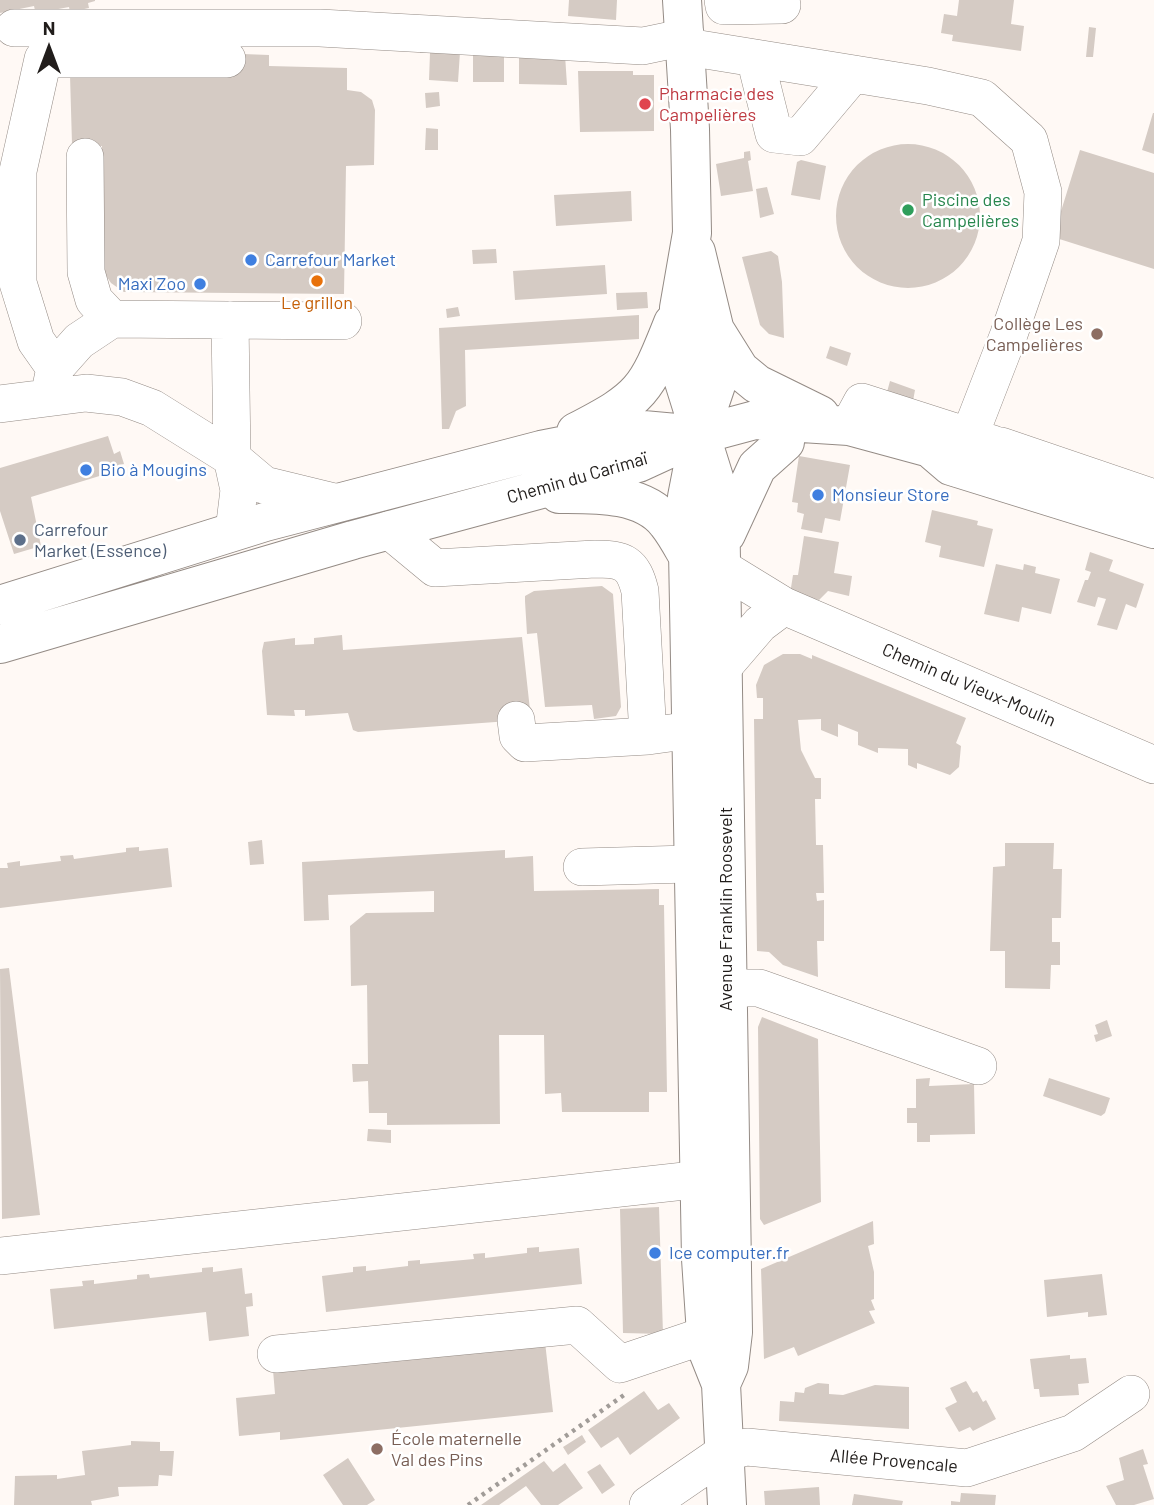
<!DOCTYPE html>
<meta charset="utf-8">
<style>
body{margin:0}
#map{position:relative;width:1154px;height:1505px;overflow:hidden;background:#fff9f5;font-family:Barlow,sans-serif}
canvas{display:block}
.north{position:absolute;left:14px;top:14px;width:70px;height:70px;-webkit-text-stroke:5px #fff;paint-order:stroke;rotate:0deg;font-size:19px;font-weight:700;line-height:28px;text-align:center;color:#211d1b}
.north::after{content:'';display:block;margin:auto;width:24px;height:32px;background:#211d1b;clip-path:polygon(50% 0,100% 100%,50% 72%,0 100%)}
</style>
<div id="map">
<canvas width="1154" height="1505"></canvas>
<div class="north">N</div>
</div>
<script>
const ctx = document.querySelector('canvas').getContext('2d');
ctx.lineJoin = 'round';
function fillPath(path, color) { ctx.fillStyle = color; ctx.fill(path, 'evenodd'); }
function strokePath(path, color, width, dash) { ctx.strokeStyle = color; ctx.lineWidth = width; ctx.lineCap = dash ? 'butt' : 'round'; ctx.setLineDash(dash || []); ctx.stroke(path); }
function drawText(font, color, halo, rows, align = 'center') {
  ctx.font = font + ' Barlow,sans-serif'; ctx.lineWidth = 5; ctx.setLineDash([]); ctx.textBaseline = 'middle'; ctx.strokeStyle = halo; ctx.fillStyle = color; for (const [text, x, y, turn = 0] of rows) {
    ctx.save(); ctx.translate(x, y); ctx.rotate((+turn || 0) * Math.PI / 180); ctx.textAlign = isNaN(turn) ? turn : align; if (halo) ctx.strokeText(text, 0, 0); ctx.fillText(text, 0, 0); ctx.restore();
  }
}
fillPath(new Path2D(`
 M0,0H95V1L88,3L89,8L70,12L69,7L53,10L37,19L34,6L0,13Z
 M569,0H617L616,20L568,16Z
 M959,0H1014L1011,24L1024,26L1021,51L952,41L953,35L941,33L944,14L957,16Z
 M1089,27L1096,28L1093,57H1086Z
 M420,46L460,52L458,82L429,80L430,53H420Z
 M243,54L269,55V66L347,68V90L361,92L372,100L375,110L374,165L346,166L344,294L124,292L111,283L101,268L102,146L72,144L70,75Z
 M473,54L565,55L567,85L519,84V56L504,55V82H473Z
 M578,71H633V75H654V131L580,132Z
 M439,92L440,106L426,108L425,93Z
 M1153,113H1154V154L1142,150Z
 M426,128L438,129V150H425Z
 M836 216a72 72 0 1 1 144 0a72 72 0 1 1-144 0Z
 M1080,150L1154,173V269L1053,237Z
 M750,151L751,160L748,161L753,191L721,196L716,164L744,158V152Z
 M801,160L826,166L820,200L791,195L797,162Z
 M767,187L774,214L760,218L756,189Z
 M631,191L632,221L556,226L554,195Z
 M496,249L497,263L473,264L472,250Z
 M771,251L778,256L782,282L784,338L769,334L760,325L742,257Z
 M605,265L607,294L515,300L513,271Z
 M647,292L648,308L617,310L616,293Z
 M458,307L460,316L447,318L446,309Z
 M639,315V339L465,350L466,406L456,411L449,429H442L439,328Z
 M830,346L851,353L847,366L826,358Z
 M890,381L915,390L913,401L887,392Z
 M108,436L114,454L120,451L124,464L117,466L119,470L31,497L41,546L14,554L0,511V468Z
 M799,456L850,465L840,521L825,518L822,533L801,529L804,514L797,512L798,503L792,502Z
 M932,510L978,521L977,525L993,529L984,567L939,557L941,546L925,542Z
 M804,536L839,542L834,573L852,576L849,596L828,591L819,600L790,594L793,575H798Z
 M1090,552L1113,560L1109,571L1144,584L1136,608L1126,604L1117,630L1097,625L1106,599L1098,597L1095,607L1077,602L1085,580H1088L1091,572L1085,570Z
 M996,564L1023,570L1024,564L1036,567L1035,573L1060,579L1051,614L1022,607L1019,622L984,614Z
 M602,586L613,594L621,707L616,716L594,719L592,705L545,707L537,633L527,634L525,601V596L534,591Z
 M342,635L343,650L522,637L530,710L523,720L358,732L353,730L348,713L305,716V710H294L295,716L267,715L262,651L264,642L295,638V645L314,644V638Z
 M783,654H800L812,659V655L966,718L956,743L961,746L959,767L950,775L917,763V769L908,765V749L878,748V753L858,745V732L838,724V737L821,730V719L798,720L801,750L815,778H821V799H815L816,845H823L824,893H816L817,901L824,900V941H817L818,977L783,965L769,952L757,951L754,719H763V698H757L756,685L764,665Z
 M262,840L264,864L250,865L248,842Z
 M1005,843H1054L1053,869H1062L1061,918H1052V942H1060V965H1051L1050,989L1005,988V951H990L993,867L1005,866Z
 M139,847V851L168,848L172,887L0,908V868H8L7,863L20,861V866L61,861L60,856L73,855L74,859L126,852V848Z
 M505,850V858L533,856L534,891L659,889V905H664L667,1092H649V1112H562L561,1093L545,1094L544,1035H499L500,1124L387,1125V1113H369L368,1081L353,1082L352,1064H368L367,985L351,986L350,926L366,913L434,912V891L328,895L329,920L304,921L302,862Z
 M9,968L40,1215L2,1219L0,969Z
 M762,1017L818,1039L821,1202L764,1225L760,1219L758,1027Z
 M1107,1020L1112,1036L1096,1042L1094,1035L1098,1034L1095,1025Z
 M930,1078L929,1086L974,1084L975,1134L930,1135V1142H917V1123H907V1108H916V1079Z
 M1049,1078L1110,1098L1105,1113L1101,1116L1043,1096Z
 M368,1129L391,1130V1143L367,1141Z
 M659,1207L663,1334L623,1333L620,1209Z
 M873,1221L874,1244L868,1246L874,1272V1299L871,1300L875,1310L869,1311L875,1323L798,1356L794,1347L764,1359L761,1269Z
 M539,1247V1252L579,1248L582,1284L326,1312L322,1276L353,1272V1267L366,1266V1271L408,1266V1261L420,1260V1264L474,1259L473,1254L485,1253V1258L527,1253V1248Z
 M213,1267V1272L242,1268L245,1294L252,1293L253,1306L246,1307L249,1336L209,1341L206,1312L54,1329L50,1289L83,1286L82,1281L94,1280V1284L137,1279V1275L149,1274L150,1278L202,1272V1268Z
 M1102,1274L1107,1315L1088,1317V1312L1047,1317L1044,1280Z
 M545,1342L553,1412L280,1440V1432L239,1436L236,1398L275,1394L273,1370Z
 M1070,1355V1359L1086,1358L1089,1383L1078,1384L1079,1395L1040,1397L1039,1389H1034L1030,1359Z
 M966,1381L973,1393L977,1391L983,1402L986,1400L996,1419L973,1431L970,1427L959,1432L945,1408L957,1402L950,1388Z
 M818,1383L829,1384V1394L843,1395L875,1385L909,1387V1429L779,1421L780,1401L794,1402L795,1392L804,1393L805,1388Z
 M644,1391L658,1410L669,1403L680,1418L630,1455L618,1437L601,1448L588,1430Z
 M582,1435L586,1442L568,1455L563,1447Z
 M131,1441L160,1442V1451H174L172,1476L159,1475L158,1486L118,1487L119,1496L91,1501L92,1505H14L15,1476L57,1475V1479L85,1475L82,1451L131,1445Z
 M1143,1449L1148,1464L1143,1465L1154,1499L1134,1505H1116L1106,1486L1124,1480L1119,1458Z
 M348,1458L375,1500L367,1505H343L323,1475Z
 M544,1461L553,1472L565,1463L583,1488L558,1505H541L526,1486L499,1505H481Z
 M600,1464L615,1485L602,1494L587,1472Z
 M819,1487L820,1505H765L764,1491Z
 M961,1493L996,1495L995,1505H951V1501L960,1502Z
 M854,1494L903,1501L902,1505H852Z`), '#d5cbc4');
const minor = new Path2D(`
 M723,0L724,6L782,5
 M14,28H320L643,46L686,37
 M687,47L928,86L982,98L1029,140L1043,192L1041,241L1009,334L957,468
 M755,58L774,134L800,137L853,74
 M85,157L86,272L94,300L112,319
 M230,320L232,458L239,490L234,531
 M55,368L36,341L18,283V171L43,59H227
 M50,392L55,368L79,341L112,319L343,321
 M0,404L86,393L122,397L152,408L232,458L264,485L338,503
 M849,426L862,402L993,444
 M988,476L1001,446L1154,498
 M389,530L435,568L595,559C624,559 633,563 640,591L648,736L692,730
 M722,568L784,606L1154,765
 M702,667L724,666L760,624L784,606
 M516,720L518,736L525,743L648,736
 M582,867L724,863
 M699,988H759L978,1066
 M0,1256L730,1176
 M276,1354L577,1325L620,1364L706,1335L733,1332
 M648,1505L725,1452L747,1447L967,1468L1073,1433L1131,1394`);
const major = new Path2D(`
 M682,0L690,129L692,233L679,308L681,372L720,497L733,1332L729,1366L721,1384
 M696,252L714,327L717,382L699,435L687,497L701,1259L707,1349L721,1384L727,1505
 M715,330L740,370L757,384L820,415
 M576,432C642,398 646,391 673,323
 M559,494C594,494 643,492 667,523C676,534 683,548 690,560
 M726,534L757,467L785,442
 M0,605L265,522L541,450L643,430L698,435
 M0,644L353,540L638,463L699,435L755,420L849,426L930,448L951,466L1154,529`);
strokePath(minor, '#948b85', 38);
strokePath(major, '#948b85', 40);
strokePath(new Path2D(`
 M468,1505L624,1395`), '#a19c98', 4.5, [3.5, 5]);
strokePath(minor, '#fff', 37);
strokePath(major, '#fff', 38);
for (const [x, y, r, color] of [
 [645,104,7,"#e0444e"],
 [908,210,7,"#2e9e5b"],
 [251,260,7,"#3f7fe0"],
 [317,281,7,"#e8710a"],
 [200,284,7,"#3f7fe0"],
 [1097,334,7,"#8d6e63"],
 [86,470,7,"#3f7fe0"],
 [818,495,7,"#3f7fe0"],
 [20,540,7,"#5c6f8a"],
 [655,1253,7,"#3f7fe0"],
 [377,1449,7,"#8d6e63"]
]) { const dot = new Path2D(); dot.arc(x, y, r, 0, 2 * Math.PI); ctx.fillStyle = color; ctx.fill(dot); strokePath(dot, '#fff', 2.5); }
drawText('18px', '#be3a42', '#fff', [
 ["Pharmacie des",659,94],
 ["Campelières",659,115]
], 'left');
drawText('18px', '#27864d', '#fff', [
 ["Piscine des",922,200],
 ["Campelières",922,221]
], 'left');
drawText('18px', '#366cbe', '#fff', [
 ["Carrefour Market",265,260],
 ["Maxi Zoo",186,284,"right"],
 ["Bio à Mougins",100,470],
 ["Monsieur Store",832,495],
 ["Ice computer.fr",669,1253]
], 'left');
drawText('18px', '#c56008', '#fff', [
 ["Le grillon",317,303]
]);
drawText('18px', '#785e54', '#fff', [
 ["Collège Les",1083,324],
 ["Campelières",1083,345],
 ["École maternelle",391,1439,"left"],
 ["Val des Pins",391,1460,"left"]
], 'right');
drawText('18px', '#211d1b', '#fff', [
 ["Chemin du Carimaï",577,478,-16],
 ["Chemin du Vieux-Moulin",969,685,23],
 ["Avenue Franklin Roosevelt",726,909,-90],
 ["Allée Provencale",894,1461,5]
]);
drawText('18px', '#4e5e75', '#fff', [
 ["Carrefour",34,530],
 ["Market (Essence)",34,551]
], 'left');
</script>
